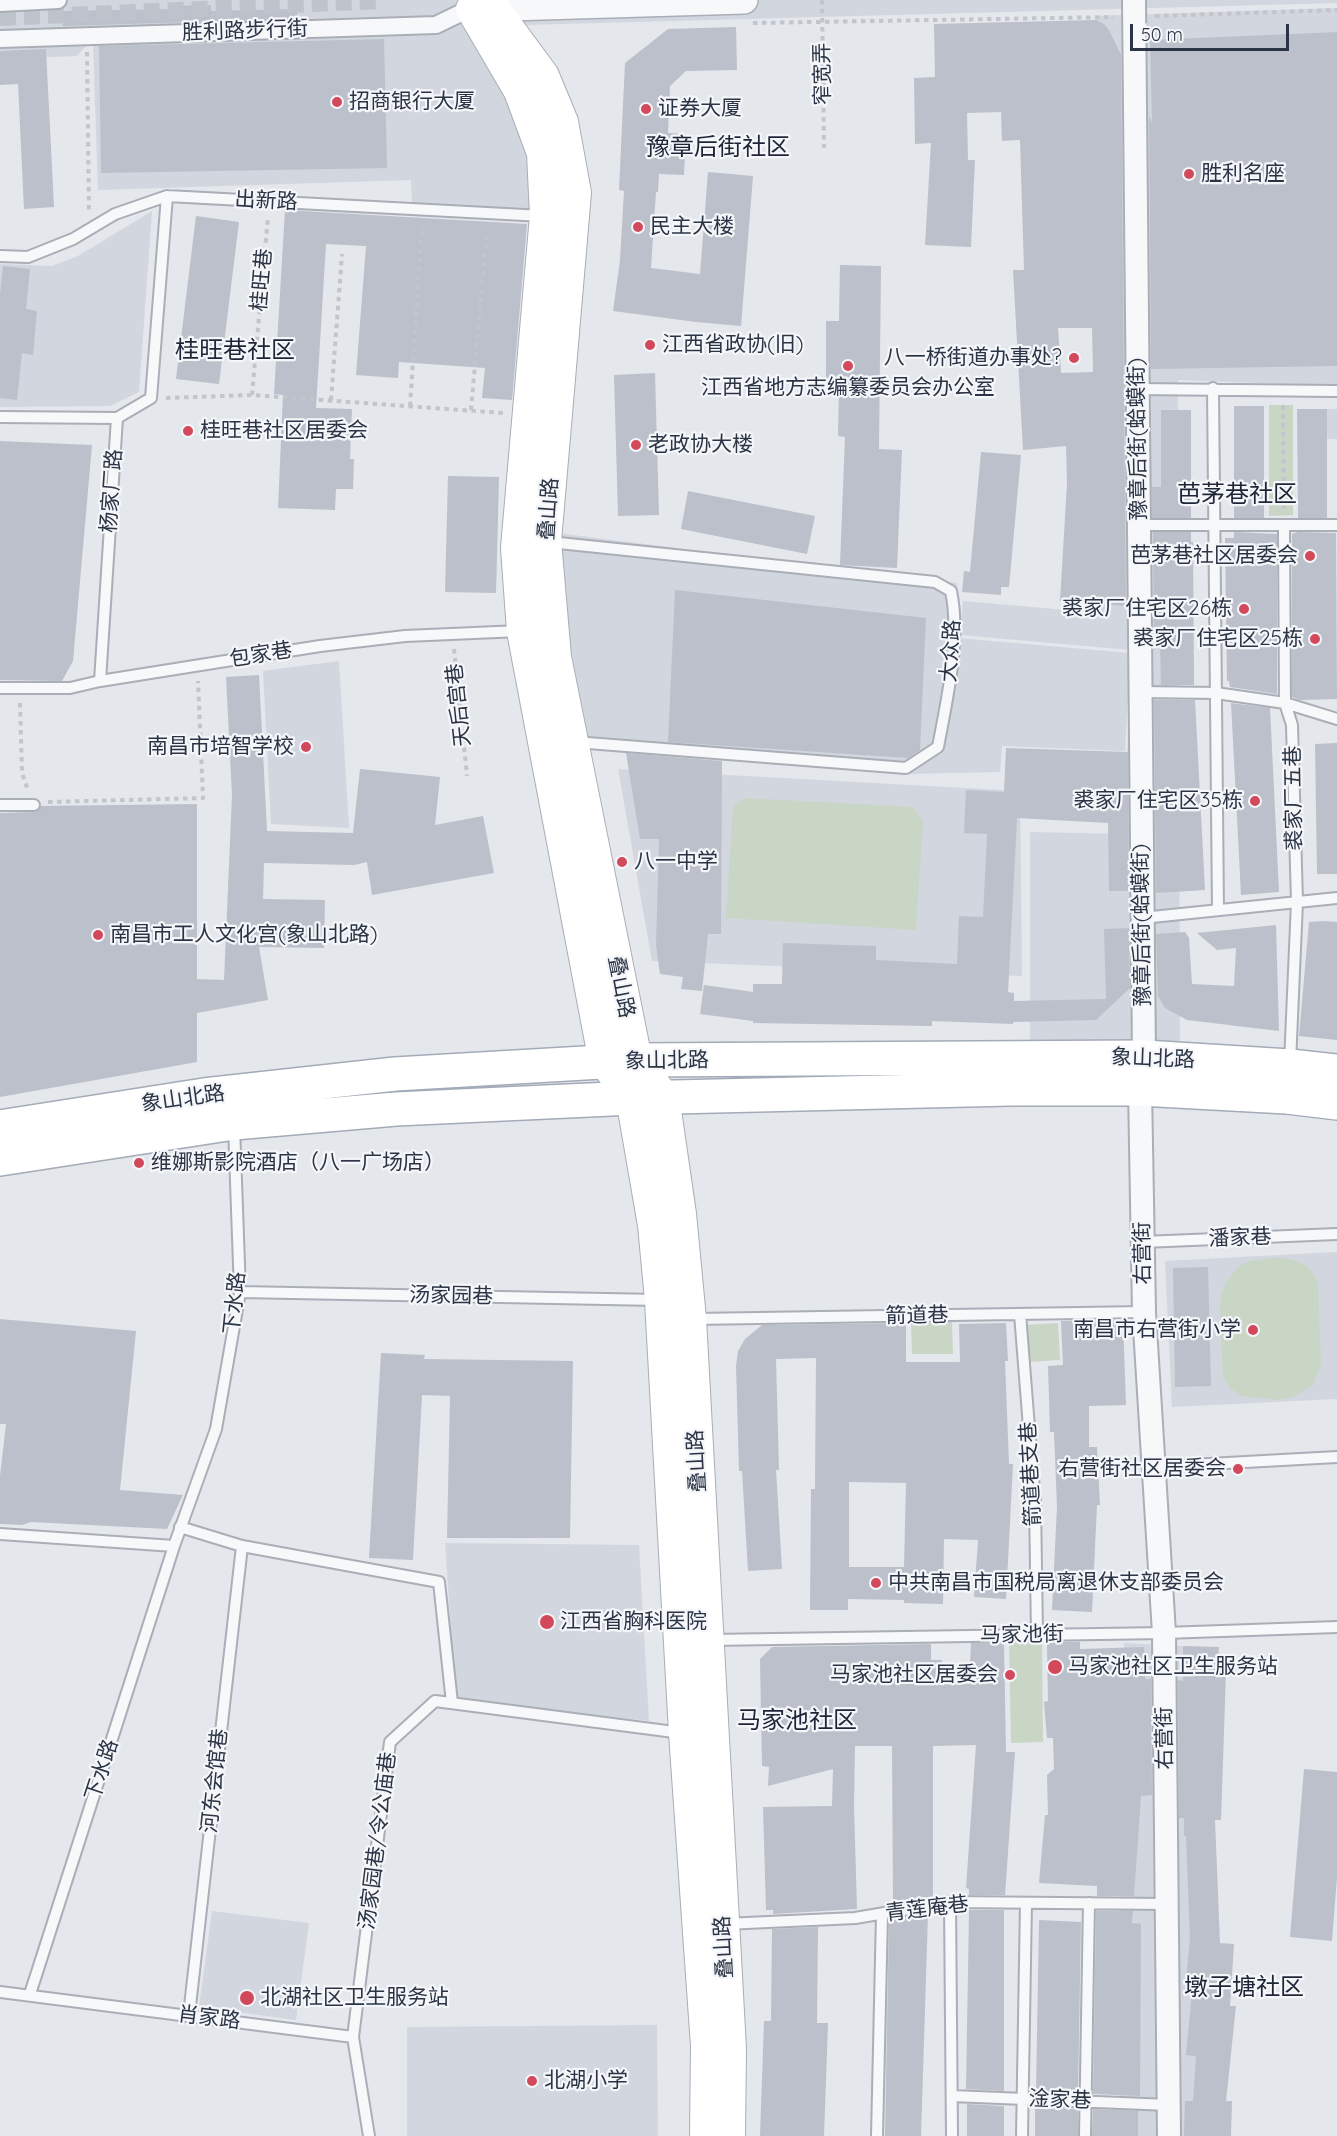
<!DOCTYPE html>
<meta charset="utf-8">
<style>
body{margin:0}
#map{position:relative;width:1337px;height:2136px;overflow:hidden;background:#e4e7ec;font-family:Quicksand,sans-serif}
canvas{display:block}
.scale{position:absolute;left:1130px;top:24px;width:159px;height:27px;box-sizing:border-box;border:3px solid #2b3445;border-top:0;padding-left:8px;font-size:18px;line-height:21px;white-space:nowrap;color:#2b3445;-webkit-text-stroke:4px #f4f6f9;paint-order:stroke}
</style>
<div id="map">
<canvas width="1337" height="2136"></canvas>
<div class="scale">50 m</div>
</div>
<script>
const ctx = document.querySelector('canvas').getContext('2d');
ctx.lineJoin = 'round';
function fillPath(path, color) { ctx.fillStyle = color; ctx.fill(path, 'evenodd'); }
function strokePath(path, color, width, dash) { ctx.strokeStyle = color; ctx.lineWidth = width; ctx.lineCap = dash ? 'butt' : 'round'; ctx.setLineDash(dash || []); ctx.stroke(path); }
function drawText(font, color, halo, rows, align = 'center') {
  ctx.font = font + ' Quicksand,"Noto Sans SC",sans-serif'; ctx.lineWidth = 4.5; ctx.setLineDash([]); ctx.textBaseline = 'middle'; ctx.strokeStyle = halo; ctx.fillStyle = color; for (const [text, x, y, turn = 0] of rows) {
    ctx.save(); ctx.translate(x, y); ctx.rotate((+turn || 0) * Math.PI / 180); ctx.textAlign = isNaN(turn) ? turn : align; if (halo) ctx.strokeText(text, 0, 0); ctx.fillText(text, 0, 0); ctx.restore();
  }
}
fillPath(new Path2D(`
 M0,0H477L556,213L412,202L411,180L98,190L93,42L91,41L77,56L0,59Z
 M480,0H1337V3L487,26Z
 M1337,8V386L1178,380L1180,1071L1030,1067V832L1125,834L1130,656L1125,751L1002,746L1000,772L906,774L584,748L567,649L557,533L957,583L958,638L1130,653V650L960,635L963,601L1101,613L1095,16Z
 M152,211L139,392L110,406L0,407V264L52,266L78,256Z
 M1327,409H1337V439H1327Z
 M339,661L349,828L271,824L263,671Z
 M618,769L1020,791L1022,976L652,961Z
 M1337,1252V1399L1172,1407L1165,1261Z
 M445,1543L639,1545L649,1721L456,1700Z
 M1124,1643L1215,1648L1207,2136H1119Z
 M212,1911L309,1923L296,2020L199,2007Z
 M657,2025L658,2136H407V2027Z`), '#d2d6de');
fillPath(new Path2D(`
 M1269,405H1293V515L1269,516Z
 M744,798L913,807L923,821L916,930L726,918L733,806Z
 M1274,1258C1294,1258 1312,1263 1318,1283L1321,1364L1313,1385L1293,1397L1279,1400L1242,1396L1230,1388L1223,1377L1220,1303L1222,1293L1226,1282L1238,1267L1249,1261Z
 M952,1322L953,1354H912L911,1323Z
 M1058,1323L1060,1360L1028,1362L1026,1325Z
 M1042,1641L1043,1742L1011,1743L1009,1641Z`), '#c9d6c5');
fillPath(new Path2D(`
 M211,5V11L297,9V19L63,26L62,11L175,9V6Z
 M1096,20L1104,24L1109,30L1121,55L1126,606L1060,601L1067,484L1066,446L1023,450L1013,270H1024L1020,140L1002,141L1001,112L967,113L968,160H975L971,247L925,245L931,143L915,144L914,78L935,77L934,24ZM1058,328H1092L1093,372L1061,373Z
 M736,27L737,70L686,71L670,86L668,133L686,134L684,175L659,174L658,192H656L651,268L700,274L708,172L753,176L741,326L696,322L613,311L620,260L624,191L619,190L625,63L668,29Z
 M1337,32V366L1151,369L1149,116L1152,123L1150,40Z
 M384,39L387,168L101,173L99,46Z
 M46,49L54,207L24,209L18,84L0,85V51Z
 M285,210L527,224L512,400L482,398L485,368L399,362L398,378L356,375L366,246L326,244L316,408L352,409L350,459H354L353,489H336L335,510L278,508L283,395L274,394Z
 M196,216L239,222L219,384L176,379Z
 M840,265L881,266L879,449L902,450L897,568L840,565L845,437L838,436L839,384H826V321H839Z
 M3,266L30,269L26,309L37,311L33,355L22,353L17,400L0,398V294Z
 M655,373L659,515L618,516L614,375Z
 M1234,406H1264V518H1234Z
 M1297,409H1327V518H1298Z
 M1161,410H1191V518H1152V487H1161Z
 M0,441L92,445L73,661L62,681L0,680Z
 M981,452L1021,455L1009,587H1001V595L962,592L964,571L970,572Z
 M448,476L499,477L496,593L445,592Z
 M688,491L815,516L807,554L681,529Z
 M1153,532H1191V542H1193L1194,685H1161L1160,643H1154Z
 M1234,532L1277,534V694L1230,687L1229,681H1227L1225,538H1234Z
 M1298,532L1336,533L1337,699L1300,700L1292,697V534Z
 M675,590L926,618L920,750L908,758L668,742Z
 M259,675L267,831L353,833L360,769L440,777L435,825L483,816L494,873L372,895L367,862L354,865L264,863L263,899L325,900L324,948L259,947L268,1000L197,1013V1062L0,1097V813L35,812L38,811L41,806L197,804V979L224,980L232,795L226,677Z
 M1154,700H1195L1205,890L1156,893Z
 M1231,703L1270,708L1279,892L1241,895Z
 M1337,743V874H1317L1315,744Z
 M1006,748L1128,752L1129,891H1109L1108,823L1017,818L1008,992L1014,993V1001L1106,999L1104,929L1129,928L1130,988L1096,1020L1013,1022V1024L932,1021V1026L753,1023V1021L700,1014L704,985L753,992V984H782L783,943L876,946V960L957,964L959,916L983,917L987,834L964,833L966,790L1004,792Z
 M626,753L722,761L721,934H708L702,991L681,989L683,977L660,974L656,945L659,839H640Z
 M1323,921L1337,922V1040L1299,1036L1309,922Z
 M1276,925L1279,1031L1187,1020L1165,1008L1158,996L1156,934L1185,932L1189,938L1192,984L1234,986L1236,948L1217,950L1197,933Z
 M1208,1267L1211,1386L1175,1387L1173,1268Z
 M0,1319L136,1331L120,1490L183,1495L167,1529L31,1522L22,1525L0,1524V1476L6,1424H0Z
 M1123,1320L1126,1405L1089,1406V1447H1097L1100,1505H1097L1092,1612L1052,1610L1057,1507L1054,1432H1050L1048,1366L1063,1365L1061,1321Z
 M906,1323V1362H960L959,1324L1006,1323L1008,1361H1005L1009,1464H1013L1006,1599L974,1597L978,1540L944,1539L943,1604L904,1603V1600L848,1599V1610H810L811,1489H815L816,1358L776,1359L779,1470H776L782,1569L748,1571L742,1471H739L736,1366L738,1351L745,1339L762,1325ZM849,1482L906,1483L904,1567H849Z
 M381,1353L425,1355L424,1359L573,1361L570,1538H447L450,1396L422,1395L413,1560L369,1558Z
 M1047,1642H1080V1649L1144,1647L1145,1679H1151L1152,1795L1141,1796L1134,1896H1097V1886L1039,1883L1045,1815H1048L1047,1775L1054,1769L1053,1738H1047L1044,1702L1048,1701Z
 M971,1643H1004L1006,1752H1015L1005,1895H969V1889L966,1888L976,1745L933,1746V1897L893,1904L892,1746H855L854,1806L857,1909L773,1914V1910H766L763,1807L832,1806L833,1769L768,1786L769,1767L762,1766L760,1659L772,1647L931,1644V1660H942V1683L969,1684Z
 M1183,1646L1219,1647L1218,1671H1226L1221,1820H1215L1220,1943L1234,1944L1230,2006H1236L1226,2101H1232L1231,2136H1184L1185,2101H1193L1196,2056L1186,2055L1192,1993H1185L1190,1938L1186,1836H1184V1818H1179L1178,1680L1183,1681Z
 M1304,1769L1337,1772V1877L1332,1941L1290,1937Z
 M969,1910H1004V2091L966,2089Z
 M1096,1911H1133L1132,1923L1141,1924L1140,2096L1093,2094Z
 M928,1913L921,2136H885L889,1920Z
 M1039,1920L1081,1922L1078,2094L1036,2092Z
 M818,1927L817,2023H828L824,2136H760L764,2021H771L772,1929Z
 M967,2104L1004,2106V2136H967Z
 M1035,2107L1078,2109V2136H1035Z
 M1093,2109L1138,2111V2136H1092Z`), '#bbc0ca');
strokePath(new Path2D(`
 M0,18L380,1`), '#bfc3cb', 16, [16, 8]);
const service = new Path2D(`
 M0,256L28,257L73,239L115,214L167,196L543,216
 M1213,388L1218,910
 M1137,389L1337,391
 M0,417L117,418L151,398L167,196
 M1139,525H1337
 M1284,530L1285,703L1292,725L1297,902L1290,1063
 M549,542L935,582L951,591C961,639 947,699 938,747L906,768L575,742
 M100,681L117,418
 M0,688H70L100,681L320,646L405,636L520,631
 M1140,692L1216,693L1285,703L1337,719
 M0,805H34
 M1142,918L1337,898
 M1143,1242L1337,1234
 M240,1292L658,1300
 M1020,1314L1035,1503L1037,1635
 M694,1319L1144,1312
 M1154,1467L1337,1457
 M180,1527L242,1546L439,1582L452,1703
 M0,1534L174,1546
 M710,1640L1164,1633L1337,1627
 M950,1902L952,2136
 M725,1924L855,1918L950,1902L1167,1904
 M0,1992L353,2037L369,2136
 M30,1994L174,1546L216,1429L240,1292L234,1126
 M189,2015L242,1546
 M353,2037L390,1742L435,1701L682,1733
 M952,2096L1169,2105
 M877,2136L882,1914
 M1022,2136L1026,1903
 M1085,2136L1089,1903`);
const pedestrian = new Path2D(`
 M0,3L58,0
 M0,39L436,25L471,8`);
const minor = new Path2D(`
 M1134,0L1144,1057
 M1140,1089L1144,1312L1164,1633L1169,2136`);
const tertiary = new Path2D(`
 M475,8L744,0`);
const secondary = new Path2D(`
 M491,0L493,8L543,76L562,122L575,193L545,541L555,657L636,1060L663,1097L680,1214L690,1319L730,2049L729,2136
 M472,9L520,91L543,153L546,216L517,548L523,631L605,1062L632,1098L654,1225L661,1300L685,1733L707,2046L706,2136`);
const primary = new Path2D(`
 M0,1127L204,1095L395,1074L636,1060L1144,1057L1290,1066L1337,1071
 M0,1159L234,1123L396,1109L632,1098L1010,1089H1140L1287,1097L1337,1103`);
strokePath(service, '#a9aeb7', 14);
strokePath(pedestrian, '#a9aeb7', 20);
strokePath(minor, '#a9aeb7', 26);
strokePath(tertiary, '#a9aeb7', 30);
strokePath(secondary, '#a9aeb7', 34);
strokePath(primary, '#a3abb8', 36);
strokePath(new Path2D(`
 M822,0L824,148
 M1155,16L1337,10
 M753,23L1114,17
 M87,52L89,213
 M252,395L268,217
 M166,398L252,395L503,413
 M331,400L342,254
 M1283,405L1284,511
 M410,406L422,225
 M471,410L487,229
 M454,649L467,776
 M20,703L22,773L28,790
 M48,802L203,798L198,681`), '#c2c5cb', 4, [4.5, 4.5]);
strokePath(service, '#f7f8fa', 10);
strokePath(pedestrian, '#f7f8fa', 16);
strokePath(minor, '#f7f8fa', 22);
strokePath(tertiary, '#f7f8fa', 27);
strokePath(secondary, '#fff', 32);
strokePath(primary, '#fff', 33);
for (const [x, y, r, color] of [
 [337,102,6,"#d1495b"],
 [646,109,6,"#d1495b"],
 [1189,174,6,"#d1495b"],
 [638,227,6,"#d1495b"],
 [650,345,6,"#d1495b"],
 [1074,358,6,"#d1495b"],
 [848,366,6,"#d1495b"],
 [188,431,6,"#d1495b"],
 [636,445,6,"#d1495b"],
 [1310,556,6,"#d1495b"],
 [1244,609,6,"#d1495b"],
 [1315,639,6,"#d1495b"],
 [306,747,6,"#d1495b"],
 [1255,801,6,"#d1495b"],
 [622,862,6,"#d1495b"],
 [98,935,6,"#d1495b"],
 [139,1163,6,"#d1495b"],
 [1253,1330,6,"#d1495b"],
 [1238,1469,6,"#d1495b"],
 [876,1583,6,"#d1495b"],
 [547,1622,8,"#d1495b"],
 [1055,1667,8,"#d1495b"],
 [1010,1675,6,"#d1495b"],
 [247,1998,8,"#d1495b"],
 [532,2081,6,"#d1495b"]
]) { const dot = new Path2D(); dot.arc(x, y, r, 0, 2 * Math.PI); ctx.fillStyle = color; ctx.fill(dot); strokePath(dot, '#f4f6f9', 2); }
drawText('21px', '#2b3445', '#f4f6f9', [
 ["胜利路步行街",245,31,-2],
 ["窄宽弄",823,74,-91],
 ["出新路",266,201,3],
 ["桂旺巷",262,280,-85],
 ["豫章后街(蛤蟆街)",1138,439,-91],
 ["杨家厂路",112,491,-86],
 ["叠山路",549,509,-86],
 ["大众路",951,651,-86],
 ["包家巷",261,655,-9],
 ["天后宫巷",459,705,-96],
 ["裘家厂五巷",1294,798,-91],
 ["豫章后街(蛤蟆街)",1142,925,-91],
 ["叠山路",621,987,79],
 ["象山北路",1153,1059,2],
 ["象山北路",667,1061,-1],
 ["象山北路",183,1099,-8],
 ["潘家巷",1240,1238,-2],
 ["右营街",1143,1253,-91],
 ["汤家园巷",451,1296,1],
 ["下水路",235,1303,-84],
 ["箭道巷",917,1316,-1],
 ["叠山路",697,1461,-93],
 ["箭道巷支巷",1031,1474,-93],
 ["马家池街",1022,1635,-1],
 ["右营街",1165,1738,-91],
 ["下水路",102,1770,-72],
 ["河东会馆巷",215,1781,-84],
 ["汤家园巷/令公庙巷",378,1841,-83],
 ["青莲庵巷",927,1909,-7],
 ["叠山路",724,1947,-93],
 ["肖家路",209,2018,7],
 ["淦家巷",1060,2100,2]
]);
drawText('21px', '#2b3445', '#f4f6f9', [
 ["招商银行大厦",349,102],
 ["证券大厦",658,109],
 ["胜利名座",1201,174],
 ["民主大楼",650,227],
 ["江西省政协(旧)",662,345],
 ["八一桥街道办事处?",1062,358,"right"],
 ["江西省地方志编纂委员会办公室",848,388,"center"],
 ["桂旺巷社区居委会",200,431],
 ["老政协大楼",648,445],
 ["芭茅巷社区居委会",1298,556,"right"],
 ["裘家厂住宅区26栋",1232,609,"right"],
 ["裘家厂住宅区25栋",1303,639,"right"],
 ["南昌市培智学校",294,747,"right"],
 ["裘家厂住宅区35栋",1243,801,"right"],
 ["八一中学",634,862],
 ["南昌市工人文化宫(象山北路)",110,935],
 ["维娜斯影院酒店（八一广场店）",151,1163],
 ["南昌市右营街小学",1241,1330,"right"],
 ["右营街社区居委会",1226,1469,"right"],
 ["中共南昌市国税局离退休支部委员会",888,1583],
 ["江西省胸科医院",560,1622],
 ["马家池社区卫生服务站",1068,1667],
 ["马家池社区居委会",998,1675,"right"],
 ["北湖社区卫生服务站",260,1998],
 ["北湖小学",544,2081]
], 'left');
drawText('24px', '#1d2536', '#f4f6f9', [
 ["豫章后街社区",718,148],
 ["桂旺巷社区",235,351],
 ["芭茅巷社区",1237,495],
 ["马家池社区",797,1721],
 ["墩子塘社区",1244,1988]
]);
</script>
